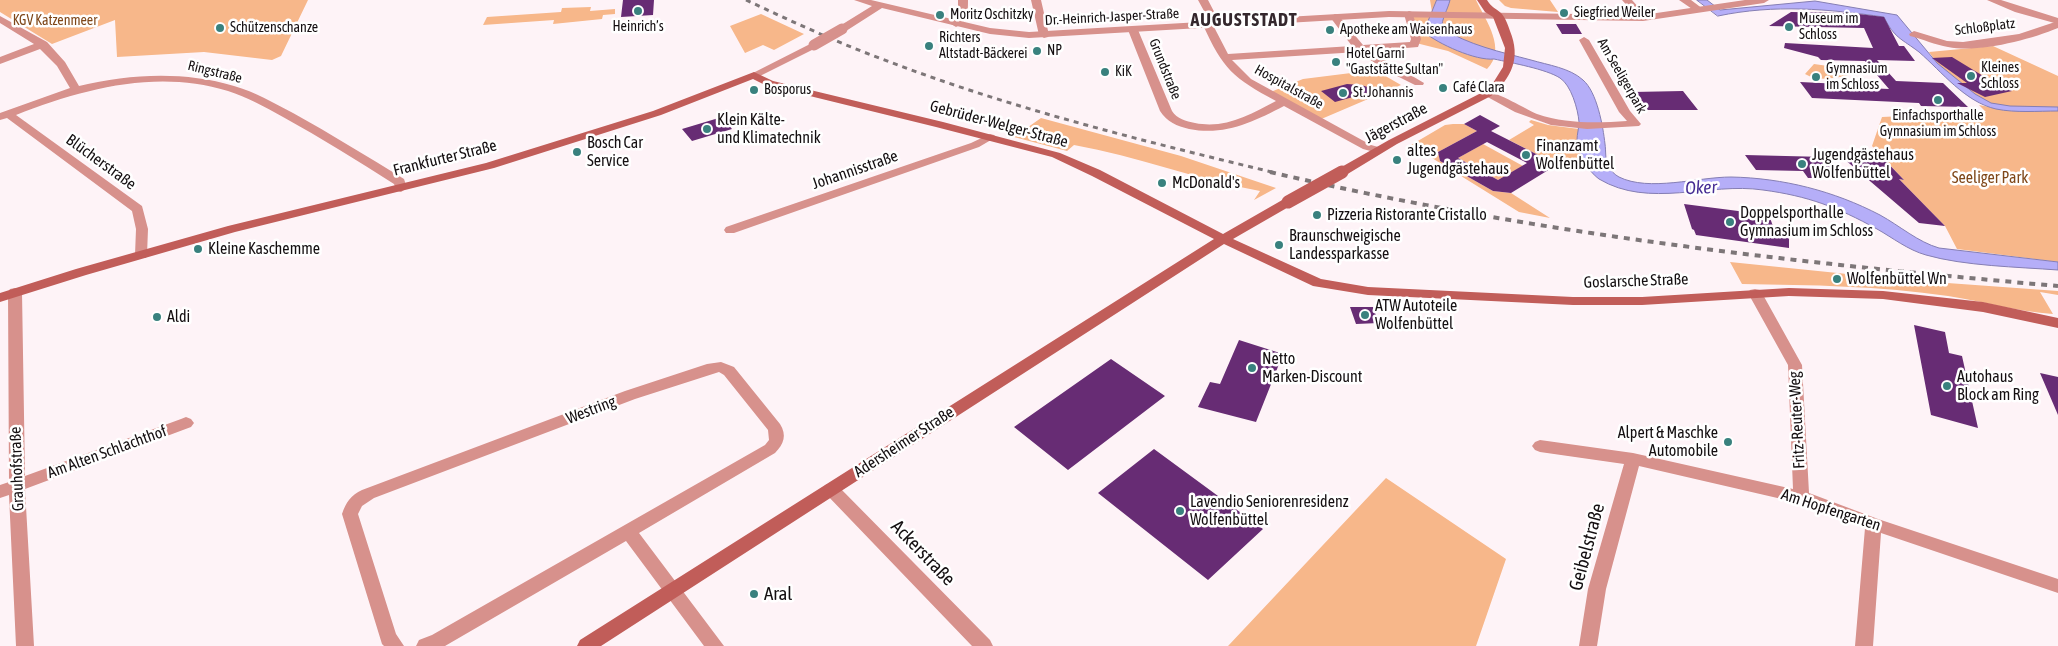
<!DOCTYPE html>
<meta charset="utf-8">
<style>
body{margin:0}
canvas{display:block;background:#fef3f7}
</style>
<canvas width="2058" height="646"></canvas>
<script>
const ctx = document.querySelector('canvas').getContext('2d');
ctx.lineJoin = 'round';
function fillPath(path, color) { ctx.fillStyle = color; ctx.fill(path, 'evenodd'); }
function strokePath(path, color, width, dash) { ctx.strokeStyle = color; ctx.lineWidth = width; ctx.lineCap = dash ? 'butt' : 'round'; ctx.setLineDash(dash || []); ctx.stroke(path); }
function drawText(font, color, halo, rows, align = 'center') {
  ctx.font = font + ' "Asap Condensed",sans-serif'; ctx.lineWidth = 5; ctx.setLineDash([]); ctx.textBaseline = 'middle'; ctx.strokeStyle = halo; ctx.fillStyle = color; for (const [text, x, y, turn = 0] of rows) {
    ctx.save(); ctx.translate(x, y); ctx.rotate((+turn || 0) * Math.PI / 180); ctx.textAlign = isNaN(turn) ? turn : align; if (halo) ctx.strokeText(text, 0, 0); ctx.fillText(text, 0, 0); ctx.restore();
  }
}
fillPath(new Path2D(`
 M0,0H308L281,56L272,60L204,52L117,57L115,20L52,44L0,12Z
 M1430,0H1476C1486,21 1507,49 1487,69L1448,51L1416,43L1410,17L1432,12Z
 M1499,0H1550L1558,12L1511,8L1505,6Z
 M591,7L590,11L615,9V14L603,15L602,19L553,24L554,20L483,25L487,17L561,12L562,8Z
 M761,14L804,34L774,50L763,45L745,53L730,26Z
 M1993,46L2058,76V108H2014L1986,103L1944,73L1929,52Z
 M1814,64L1835,67L1848,75C1835,79 1817,81 1805,74Z
 M1375,70L1401,85L1319,120L1268,93L1303,79Z
 M1979,105L2010,111H2058V262L1957,249L1945,226L1899,179L1904,180L1872,146L1882,117L1986,112Z
 M1041,118L1181,156L1276,188L1254,200L1260,191C1197,180 1137,156 1074,145L1067,151L1014,137Z
 M1531,120L1548,125L1579,129L1577,142L1585,165L1546,159L1509,140L1534,125L1529,122Z
 M1453,124H1464L1477,131L1438,152L1440,161L1493,191L1511,193L1550,218L1519,212L1411,145L1445,125Z
 M1483,144L1523,166L1498,180L1458,158Z
 M1730,262L1906,280L2058,291V295L2040,292L2053,314C2018,312 1983,301 1948,296C1880,286 1811,285 1742,284Z
 M1386,478L1506,559L1476,646H1228Z`), '#f7b78a');
const water = new Path2D(`
 M1437,0H1450C1448,9 1441,20 1442,28C1468,45 1501,52 1531,60C1548,65 1570,68 1583,80C1597,92 1603,126 1605,144C1606,150 1605,160 1608,166C1610,170 1615,175 1619,177C1649,192 1698,177 1731,177C1783,178 1834,191 1880,215C1900,226 1918,242 1939,248L2058,262V270C2018,267 1964,266 1926,255C1908,250 1893,238 1877,229C1837,207 1808,196 1763,190C1709,182 1649,209 1599,179C1589,172 1577,153 1577,140C1577,134 1579,128 1579,122C1578,109 1571,85 1560,78C1546,69 1512,63 1494,59C1476,61 1438,44 1424,32Z
 M1697,0H1707L1720,10L1815,1L1897,15L1937,63L1975,94L1991,103L2010,106L2058,107V111C2038,111 2016,113 1996,109C1965,102 1942,72 1919,52C1902,39 1894,38 1884,17C1828,9 1775,4 1718,16Z`);
fillPath(water, '#b5aef8');
strokePath(water, '#857eb3', 1);
fillPath(new Path2D(`
 M623,0H654L653,15L621,17Z
 M1791,12L1850,13L1884,17L1899,46H1904L1915,61L1877,60L1896,81L1943,83L1968,107L1921,106L1919,103L1812,98L1800,82L1841,84L1844,87L1889,89L1865,61L1821,60L1818,57L1784,48L1785,43L1873,48L1864,28L1769,26Z
 M1556,24H1576L1582,34H1562Z
 M1952,57L1993,82H1999L2012,91L1985,97L1957,83H1967L1932,58Z
 M1347,84L1361,85L1378,90L1335,102L1321,91Z
 M1683,91L1698,110H1646L1633,92Z
 M1480,115L1500,126L1491,131L1546,159L1550,169L1511,193L1493,191L1440,161L1438,152L1477,131L1464,124ZM1487,142L1527,163L1498,180L1458,158Z
 M722,117L732,129L692,141L682,129Z
 M1745,155L1826,157L1843,178H1808L1803,171L1756,170Z
 M1881,156L1904,180L1899,179L1945,226L1919,223L1843,158Z
 M1684,204L1769,215L1775,232L1789,236V248L1696,235L1694,230L1692,229Z
 M1350,307H1373L1379,323L1356,324Z
 M1914,325L1945,332L1949,353L1962,356L1978,428L1931,415Z
 M1239,340L1283,354L1256,422L1198,407L1210,382L1220,384Z
 M1111,359L1165,396L1068,470L1014,427Z
 M2040,373L2058,377V415Z
 M1154,449L1263,529L1208,580L1098,493Z`), '#672c74');
fillPath(new Path2D(`
 M958,0H968C968,11 968,22 956,27L951,24L958,15Z
 M1031,0H1041L1049,35L1048,37L1044,38L1039,35Z
 M1198,0H1208L1221,25L1214,27L1228,54L1352,46L1330,17L1335,14L1338,15L1363,45L1410,42L1411,39L1404,14L1409,11L1412,12L1421,39L1418,47L1370,51L1424,83L1423,85H1415L1389,72L1358,52L1232,60L1251,79L1371,145L1382,148L1384,150L1378,153L1363,149L1284,106C1253,122 1225,136 1189,129C1177,126 1167,122 1160,111L1128,30L1129,28H1137L1138,30L1172,111C1177,119 1186,121 1195,123C1225,129 1250,115 1276,101C1233,78 1223,69 1203,25L1210,22Z
 M1622,0H1632L1646,16V20H1640Z
 M1679,0H1691L1703,9L1701,11H1695Z
 M0,16L47,42L65,62L79,86C130,74 183,71 234,86C255,92 274,103 293,113C331,134 368,157 404,179L407,188L401,192L397,191L394,184C358,161 321,138 283,117C265,107 247,97 228,91C156,69 83,89 16,115L142,206L148,229L147,255L146,258H136L135,255L136,229L132,211L7,118L0,120V113L70,88L57,66L40,49L0,64V57L34,44L0,23Z
 M2058,21V28C2029,40 1979,53 1948,47C1935,45 1923,39 1910,36L1909,34L1914,31L1947,41L1963,42L2019,34Z
 M1584,37L1589,40L1630,111L1641,124L1639,126L1587,129L1551,125L1515,112L1482,94L1483,92C1494,89 1525,109 1537,114C1566,124 1597,123 1627,121L1619,112L1579,40Z
 M990,134L994,135L996,137L979,147L734,233H726L724,230L726,227L971,143Z
 M15,288L20,289L22,292L25,476L181,419L186,417L191,419L194,423L191,427L25,489L34,646H16L9,495L0,498V485L9,482L8,292L10,289Z
 M1755,289L1760,290L1762,293L1802,365L1809,493L1878,519L2058,579V593L1881,533L1873,646H1855L1865,528L1799,503L1639,466L1606,589L1597,646H1579L1588,589L1624,464L1540,452L1535,450L1532,446L1535,442L1540,440L1633,453L1793,489L1788,365L1748,293L1750,290Z
 M721,362L734,367L780,424C787,435 784,444 775,453L639,533L724,646H704L626,541L445,646H416L419,640L432,635L765,445L769,440L768,430L724,375L719,372L635,399L374,498L362,506L358,514L396,634L404,646H384L382,644L342,514C346,502 351,495 362,490L625,391L707,364Z
 M831,483L837,485L990,640L993,646H972L825,493L823,489L825,485Z`), '#d7918c');
fillPath(new Path2D(`
 M854,0H871L990,28L1029,32L1389,11L1643,15L1745,0H1769L1764,3L1643,21L1389,17L1029,38L990,34L882,8L846,31H838V27L872,6Z
 M1987,0H2001L2058,18V24L2015,12Z
 M814,42L818,43V47L758,77H750L749,75Z`), '#d7918c');
fillPath(new Path2D(`
 M1477,0H1487C1491,7 1495,8 1501,13C1505,17 1508,25 1510,31C1521,58 1512,77 1491,96L1397,144L1346,175H1338L1336,172L1338,169L1389,140L1483,92L1493,83L1503,67L1505,48L1493,17L1485,12Z
 M754,72L773,81L943,122L1060,153L1100,170L1223,234L1284,199H1292L1294,202L1292,205L1233,239L1321,279L1368,287L1573,297H1642L1789,288L1883,291L1983,302L2058,318V328L1983,312L1883,299L1789,296L1642,305H1573L1368,295L1313,286L1224,244L601,646H577L580,640L1214,239L1092,176L1052,157L936,127L765,85L753,79L661,115L494,168L235,232L86,275L0,302V293L76,269L228,226L486,163L653,111Z`), '#c15d59');
strokePath(new Path2D(`
 M746,0C791,21 836,42 882,59C1009,108 1143,141 1276,173`), '#7d7678', 3, [5, 5]);
strokePath(new Path2D(`
 M1270,172C1529,233 1794,263 2058,286`), '#7d7678', 4, [6, 6]);
strokePath(new Path2D(`
 M814,45L842,29`), '#d7918c', 11);
strokePath(new Path2D(`
 M1288,202L1342,172`), '#c15d59', 13);
for (const [x, y, r, color] of [
 [638,11,5,"#39817e"],
 [1564,13,5,"#39817e"],
 [940,15,5,"#39817e"],
 [1789,27,5,"#39817e"],
 [220,28,5,"#39817e"],
 [1330,30,5,"#39817e"],
 [929,46,5,"#39817e"],
 [1037,51,5,"#39817e"],
 [1336,62,5,"#39817e"],
 [1105,72,5,"#39817e"],
 [1971,76,5,"#39817e"],
 [1816,77,5,"#39817e"],
 [1443,88,5,"#39817e"],
 [754,90,5,"#39817e"],
 [1343,93,5,"#39817e"],
 [1938,100,5,"#39817e"],
 [707,129,5,"#39817e"],
 [577,152,5,"#39817e"],
 [1526,155,5,"#39817e"],
 [1397,160,5,"#39817e"],
 [1802,164,5,"#39817e"],
 [1162,183,5,"#39817e"],
 [1317,215,5,"#39817e"],
 [1730,222,5,"#39817e"],
 [1279,245,5,"#39817e"],
 [198,249,5,"#39817e"],
 [1837,279,5,"#39817e"],
 [1365,315,5,"#39817e"],
 [157,317,5,"#39817e"],
 [1252,368,5,"#39817e"],
 [1947,386,5,"#39817e"],
 [1728,442,5,"#39817e"],
 [1180,511,5,"#39817e"],
 [754,594,5,"#39817e"]
]) { const dot = new Path2D(); dot.arc(x, y, r, 0, 2 * Math.PI); ctx.fillStyle = color; ctx.fill(dot); strokePath(dot, '#fff', 2); }
drawText('14px', '#140f11', '#fff', [
 ["Siegfried Weiler",1574,13],
 ["Moritz Oschitzky",950,15],
 ["Museum im",1799,19],
 ["Schloss",1799,35],
 ["Heinrich’s",638,27,"center"],
 ["Schützenschanze",230,28],
 ["Apotheke am Waisenhaus",1340,30],
 ["Richters",939,38],
 ["Altstadt-Bäckerei",939,54],
 ["NP",1047,51],
 ["Hotel Garni",1346,54],
 ["\"Gaststätte Sultan\"",1346,70],
 ["Kleines",1981,68],
 ["Schloss",1981,84],
 ["Gymnasium",1826,69],
 ["im Schloss",1826,85],
 ["KiK",1115,72],
 ["Café Clara",1453,88],
 ["Bosporus",764,90],
 ["St. Johannis",1353,93],
 ["Einfachsporthalle",1938,116,"center"],
 ["Gymnasium im Schloss",1938,132,"center"]
], 'left');
drawText('14px', '#140f11', '#fff', [
 ["Dr.-Heinrich-Jasper-Straße",1112,17,-3],
 ["Schloßplatz",1985,27,-7],
 ["Grundstraße",1165,69,68],
 ["Ringstraße",215,72,14],
 ["Am Seeligerpark",1622,76,60],
 ["Hospitalstraße",1289,87,29]
]);
drawText('14px', '#7f4719', '#fff', [
 ["KGV Katzenmeer",55,21]
]);
drawText('16px', '#140f11', '#fff', [
 ["Klein Kälte-",717,120],
 ["und Klimatechnik",717,138],
 ["Bosch Car",587,143],
 ["Service",587,161],
 ["Finanzamt",1536,146],
 ["Wolfenbüttel",1536,164],
 ["altes",1407,151],
 ["Jugendgästehaus",1407,169],
 ["Jugendgästehaus",1812,155],
 ["Wolfenbüttel",1812,173],
 ["McDonald's",1172,183],
 ["Doppelsporthalle",1740,213],
 ["Gymnasium im Schloss",1740,231],
 ["Pizzeria Ristorante Cristallo",1327,215],
 ["Braunschweigische",1289,236],
 ["Landessparkasse",1289,254],
 ["Kleine Kaschemme",208,249],
 ["Wolfenbüttel Wn",1847,279],
 ["ATW Autoteile",1375,306],
 ["Wolfenbüttel",1375,324],
 ["Aldi",167,317],
 ["Netto",1262,359],
 ["Marken-Discount",1262,377],
 ["Autohaus",1957,377],
 ["Block am Ring",1957,395],
 ["Alpert & Maschke",1718,433,"right"],
 ["Automobile",1718,451,"right"],
 ["Lavendio Seniorenresidenz",1190,502],
 ["Wolfenbüttel",1190,520]
], 'left');
drawText('16px', '#140f11', '#fff', [
 ["Jägerstraße",1396,123,-28],
 ["Gebrüder-Welger-Straße",999,124,15],
 ["Frankfurter Straße",445,158,-14],
 ["Blücherstraße",101,162,36],
 ["Johannisstraße",855,170,-19],
 ["Goslarsche Straße",1636,281,-2],
 ["Westring",591,410,-21],
 ["Fritz-Reuter-Weg",1797,420,-93],
 ["Adersheimer Straße",904,442,-33],
 ["Am Alten Schlachthof",107,452,-20],
 ["Grauhofstraße",17,469,-92],
 ["Am Hopfengarten",1831,510,18]
]);
drawText('16px', '#7f4719', '#fff', [
 ["Seeliger Park",1990,178]
]);
ctx.letterSpacing = '1px';
drawText('bold 18px', '#34282d', '#fff', [
 ["AUGUSTSTADT",1244,20]
]);
ctx.letterSpacing = '0px';
drawText('italic 18px', '#452c93', '#fff', [
 ["Oker",1701,188,-2]
]);
drawText('19px', '#140f11', '#fff', [
 ["Geibelstraße",1587,547,-75],
 ["Ackerstraße",923,553,46]
]);
drawText('19px', '#140f11', '#fff', [
 ["Aral",764,594]
], 'left');
</script>
